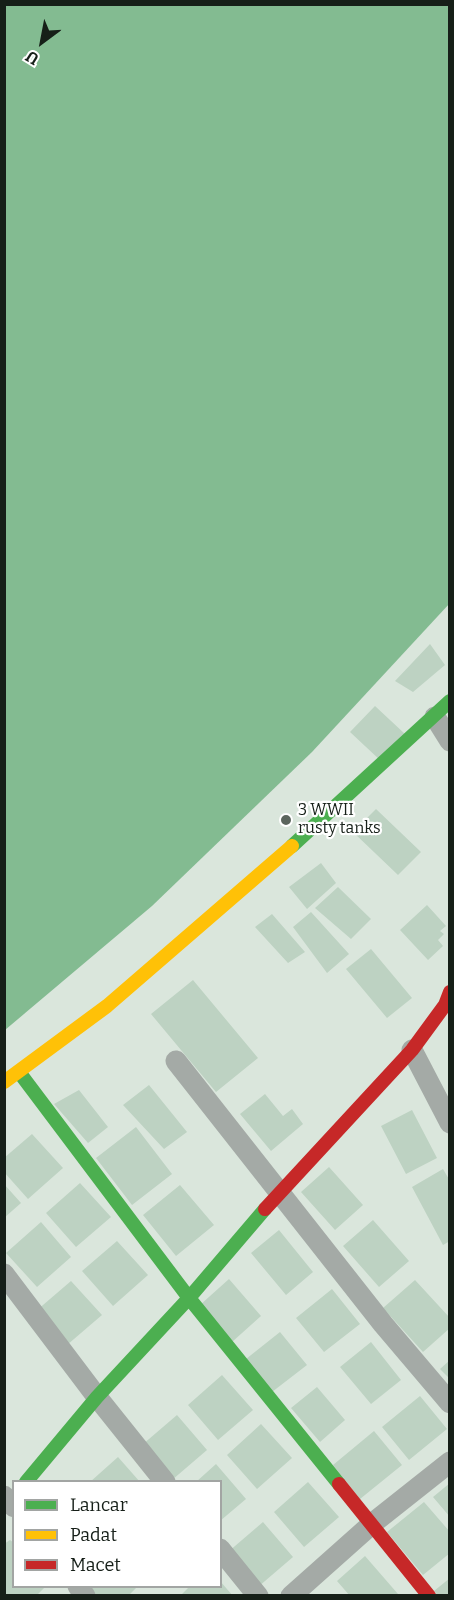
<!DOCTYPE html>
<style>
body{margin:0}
#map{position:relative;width:454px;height:1600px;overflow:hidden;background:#dae6dc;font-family:Bitter,serif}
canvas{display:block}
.frame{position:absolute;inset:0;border:6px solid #161f18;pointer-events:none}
.legend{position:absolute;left:12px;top:1480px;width:210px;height:108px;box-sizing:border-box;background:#fff;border:2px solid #a2a5a3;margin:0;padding:8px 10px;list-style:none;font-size:18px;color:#161f18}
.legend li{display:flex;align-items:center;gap:12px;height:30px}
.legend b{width:30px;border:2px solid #a2a5a3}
.north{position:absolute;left:12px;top:12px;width:60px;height:60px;-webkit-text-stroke:4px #fff;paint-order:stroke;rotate:212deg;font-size:16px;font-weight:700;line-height:24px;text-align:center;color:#161f18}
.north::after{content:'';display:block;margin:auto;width:21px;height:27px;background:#161f18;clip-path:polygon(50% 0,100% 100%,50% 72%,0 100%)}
</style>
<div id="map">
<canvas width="454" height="1600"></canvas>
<div class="frame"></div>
<ul class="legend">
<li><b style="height:8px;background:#4caf50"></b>Lancar</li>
<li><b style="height:8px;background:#ffc107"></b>Padat</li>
<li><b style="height:8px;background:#c62828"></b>Macet</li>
</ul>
<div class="north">U</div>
</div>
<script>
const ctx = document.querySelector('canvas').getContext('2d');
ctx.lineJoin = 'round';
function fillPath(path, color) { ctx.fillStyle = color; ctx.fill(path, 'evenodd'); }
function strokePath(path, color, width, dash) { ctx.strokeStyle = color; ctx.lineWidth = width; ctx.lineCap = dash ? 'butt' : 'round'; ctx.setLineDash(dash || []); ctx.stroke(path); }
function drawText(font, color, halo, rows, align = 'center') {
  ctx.font = font + ' Bitter,serif'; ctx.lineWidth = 4.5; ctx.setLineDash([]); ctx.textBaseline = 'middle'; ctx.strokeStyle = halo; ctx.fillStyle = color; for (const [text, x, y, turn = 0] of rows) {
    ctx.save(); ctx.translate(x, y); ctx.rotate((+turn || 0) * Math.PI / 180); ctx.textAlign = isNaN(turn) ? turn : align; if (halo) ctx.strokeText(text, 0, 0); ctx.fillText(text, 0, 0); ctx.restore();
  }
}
fillPath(new Path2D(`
 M5,4L449,5L450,603L312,752L152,906L5,1030Z`), '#83bb91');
fillPath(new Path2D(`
 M430,644L445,665L413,692L395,681Z
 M375,706L405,734L381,761L350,732Z
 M376,809L421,852L398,875L353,832Z
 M321,863L336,883L307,909L289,887Z
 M338,887L371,919L351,939L315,908Z
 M427,905L446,926L440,931L444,934L438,940L443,946L428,960L400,930Z
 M311,912L349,954L327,973L293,927Z
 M272,914L305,952L288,963L255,927Z
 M371,949L412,998L387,1018L346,969Z
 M193,980L258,1058L216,1092L151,1014Z
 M149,1085L187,1132L164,1149L123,1105Z
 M79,1090L108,1127L88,1143L54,1104Z
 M265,1094L283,1116L292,1109L303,1124L271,1151L240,1114Z
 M412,1110L437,1158L406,1174L381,1126Z
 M136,1127L172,1174L132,1205L96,1158Z
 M32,1134L63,1168L28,1199L4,1172V1158Z
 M329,1167L363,1205L335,1230L301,1192Z
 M443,1169L450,1181V1241L443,1245L412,1187Z
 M80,1183L111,1217L76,1247L46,1213Z
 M4,1184L21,1203L4,1218Z
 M180,1185L214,1225L176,1256L143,1215Z
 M373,1220L409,1261L379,1287L343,1246Z
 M41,1222L71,1257L37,1287L6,1253Z
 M279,1230L313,1272L286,1295L251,1253Z
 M117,1241L148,1275L113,1306L82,1271Z
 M229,1279L261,1316L232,1342L200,1305Z
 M415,1280L450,1318V1328L423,1352L383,1308Z
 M71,1281L102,1315L67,1345L36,1311Z
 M332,1289L360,1324L324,1352L296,1318Z
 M280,1332L307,1365L272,1392L246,1359Z
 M371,1342L401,1380L371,1404L340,1367Z
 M450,1360V1379L440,1369Z
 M222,1375L253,1410L218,1440L188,1405Z
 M317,1387L345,1420L320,1442L291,1408Z
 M420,1396L447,1429L409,1460L382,1427Z
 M177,1415L207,1450L172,1480L142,1445Z
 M261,1424L292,1458L257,1489L227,1455Z
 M374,1431L402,1465L360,1499L333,1465Z
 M118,1457L140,1482H90Z
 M216,1464L246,1499L220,1521V1482H196Z
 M308,1482L339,1517L304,1547L274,1512Z
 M450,1483V1517L433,1497Z
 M424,1502L450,1532V1553L423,1575L387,1532Z
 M263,1522L293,1557L258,1587L228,1552Z
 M10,1540L14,1543V1586H46L36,1596H4V1544Z
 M365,1556L398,1594L396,1596H350L337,1581Z
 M450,1578V1596H438L434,1591Z
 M220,1581L233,1596H180L190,1586H220Z
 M89,1586H138L128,1596H97Z`), '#bdd2c2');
strokePath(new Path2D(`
 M435,717L450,741
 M412,1050L450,1123
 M176,1061L383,1324L450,1403
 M4,1274L97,1397L165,1482
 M4,1496L14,1507
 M220,1549L258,1596
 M78,1586L85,1596
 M291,1596L373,1523L450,1462`), '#a4aaa6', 21);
strokePath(new Path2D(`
 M292,846L450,701
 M19,1072L189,1298L339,1484
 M26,1482L97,1397L189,1298L265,1209`), '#4caf50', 14);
strokePath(new Path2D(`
 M4,1082L107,1006L292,846`), '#ffc107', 14);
strokePath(new Path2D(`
 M265,1209L412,1050L445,1005L450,992
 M339,1484L429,1596`), '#c62828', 14);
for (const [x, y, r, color] of [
 [286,820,6,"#5b655d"]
]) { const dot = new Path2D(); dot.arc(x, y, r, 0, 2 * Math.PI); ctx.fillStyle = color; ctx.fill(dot); strokePath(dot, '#fff', 2); }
drawText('16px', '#161f18', '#fff', [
 ["3 WWII",298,811],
 ["rusty tanks",298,829]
], 'left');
</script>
